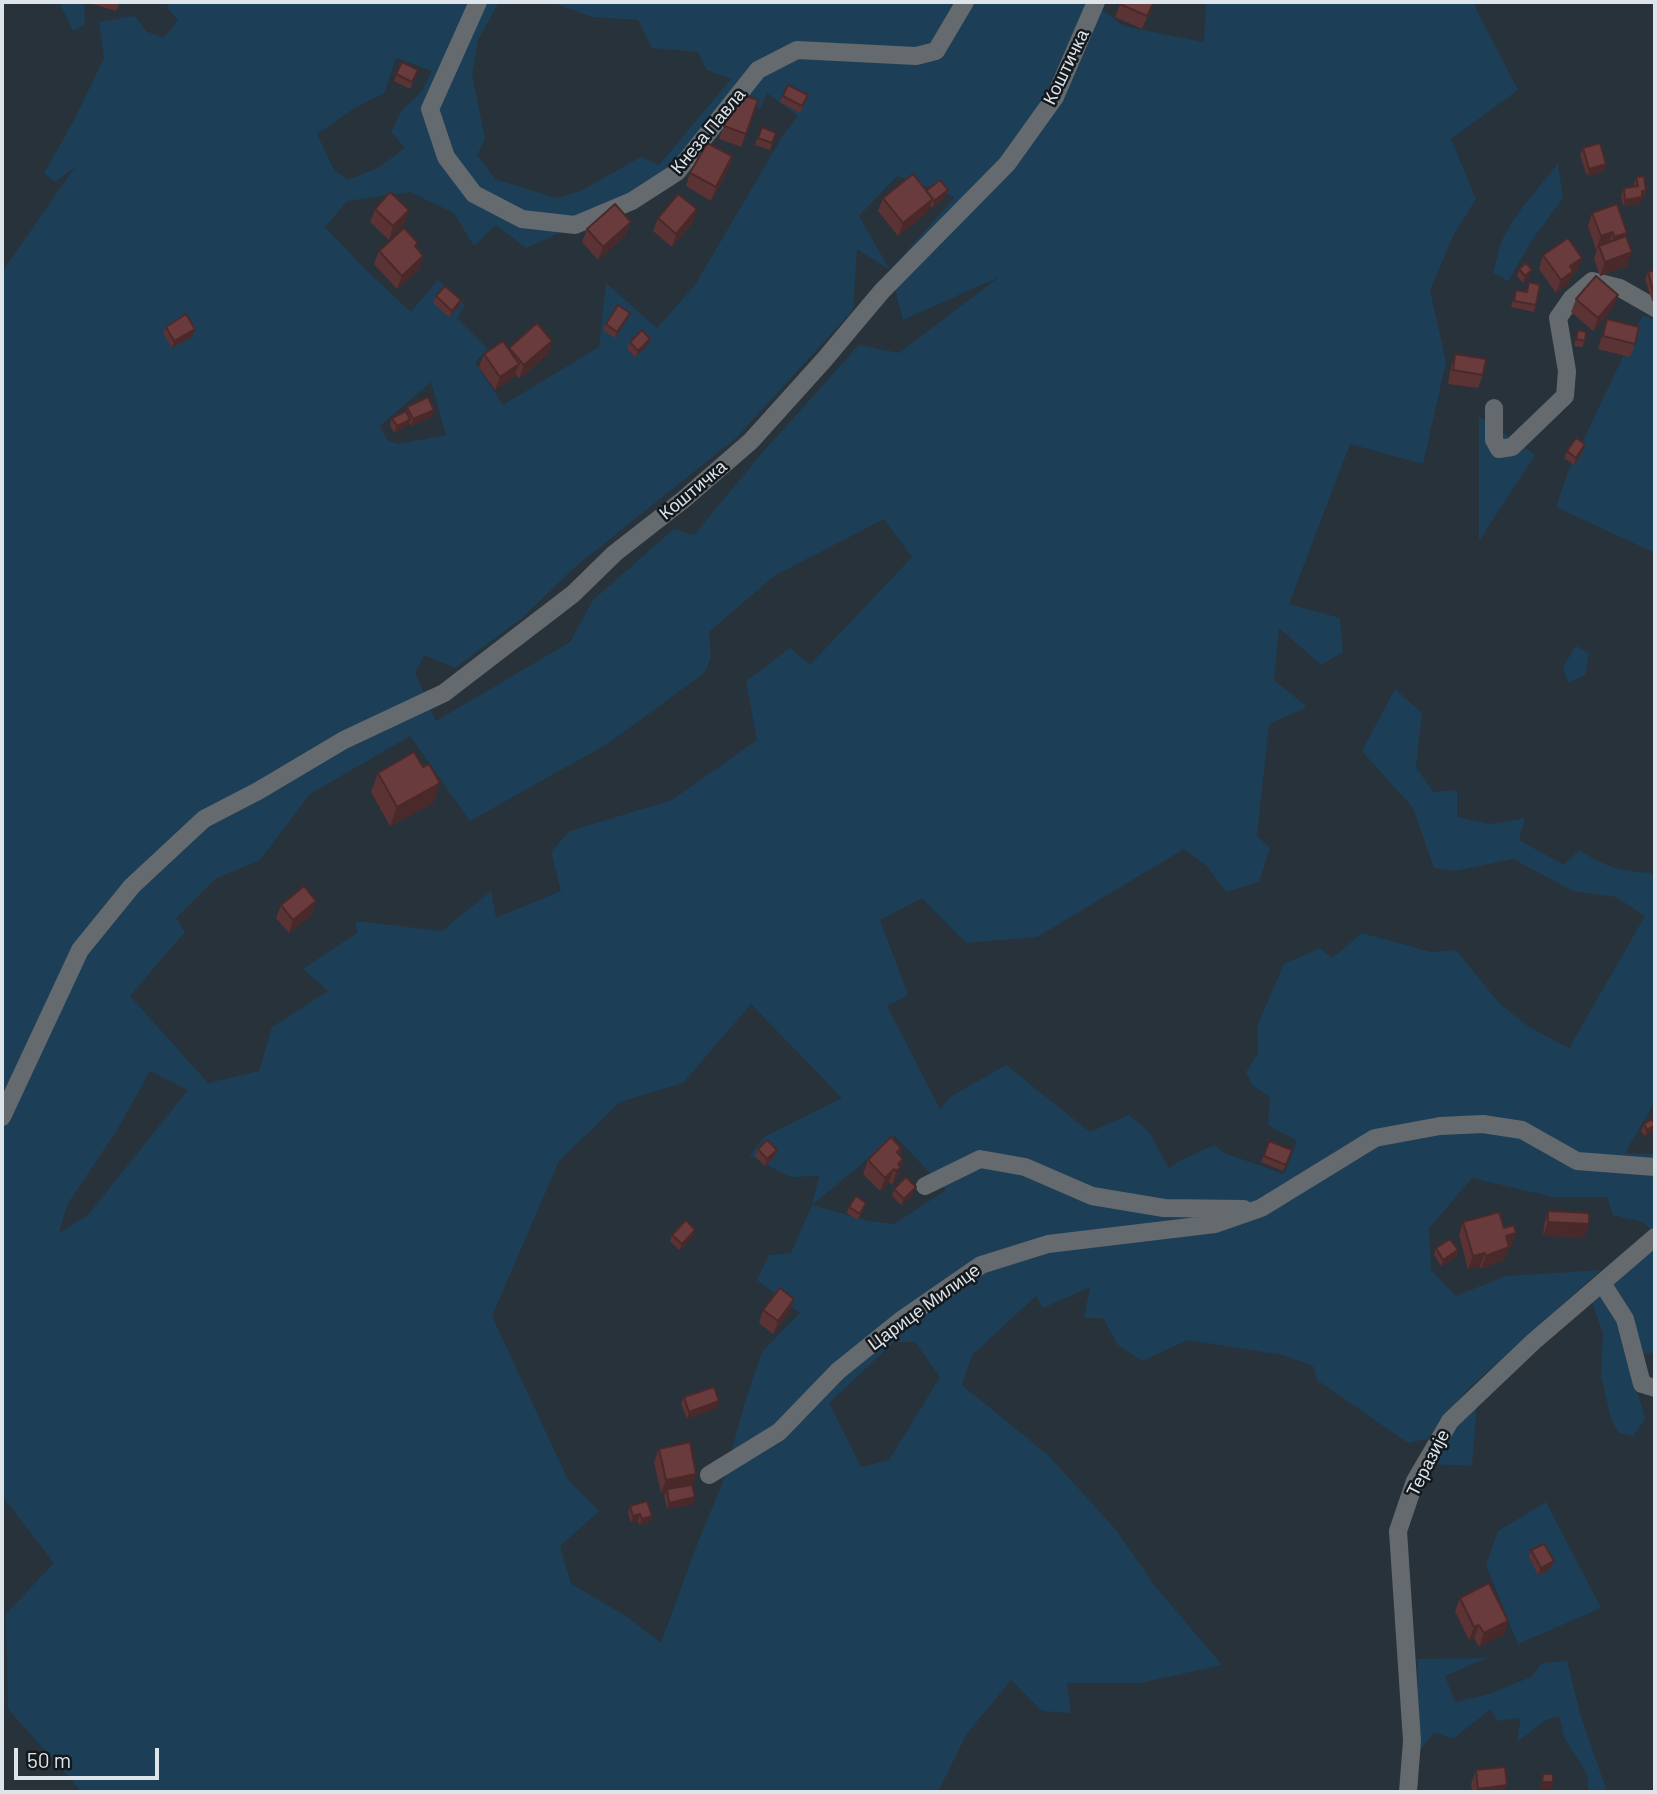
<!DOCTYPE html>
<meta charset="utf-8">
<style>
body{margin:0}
#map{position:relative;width:1657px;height:1794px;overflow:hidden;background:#28323a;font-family:Barlow,sans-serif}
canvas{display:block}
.frame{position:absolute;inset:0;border:4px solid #dee5ea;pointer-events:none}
.scale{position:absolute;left:14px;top:1748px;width:145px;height:32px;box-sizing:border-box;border:4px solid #dee5ea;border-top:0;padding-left:9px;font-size:21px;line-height:24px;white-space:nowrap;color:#dee5ea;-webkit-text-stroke:5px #14191d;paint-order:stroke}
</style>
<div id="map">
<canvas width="1657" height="1794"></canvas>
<div class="frame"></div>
<div class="scale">50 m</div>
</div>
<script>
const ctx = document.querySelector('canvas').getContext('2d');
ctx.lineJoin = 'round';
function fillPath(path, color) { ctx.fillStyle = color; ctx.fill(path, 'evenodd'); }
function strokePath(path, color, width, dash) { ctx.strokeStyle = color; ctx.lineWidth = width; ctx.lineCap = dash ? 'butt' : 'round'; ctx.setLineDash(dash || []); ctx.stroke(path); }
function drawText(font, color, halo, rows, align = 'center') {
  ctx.font = font + ' Barlow,sans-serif'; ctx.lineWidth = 5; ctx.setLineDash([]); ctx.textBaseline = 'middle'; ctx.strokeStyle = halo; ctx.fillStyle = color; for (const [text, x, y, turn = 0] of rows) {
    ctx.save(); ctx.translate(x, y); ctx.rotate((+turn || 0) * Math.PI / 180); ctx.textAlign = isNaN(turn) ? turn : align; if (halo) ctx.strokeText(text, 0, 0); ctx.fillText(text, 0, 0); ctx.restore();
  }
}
fillPath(new Path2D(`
 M59,2H84L85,24L73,31Z
 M169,2H499L478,40L472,74L485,139L477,155L495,179L556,198L581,191L641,157L659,165L731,79L707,70L698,52L652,48L638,20L592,17L550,2H1092L1123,26L1204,42L1206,2H1474L1476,9L1518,90L1451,139L1476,199L1454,234L1430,290L1446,362L1423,464L1350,444L1289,604L1340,618L1343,652L1321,665L1279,628L1274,680L1307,707L1269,724L1257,836L1270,848L1259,882L1226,892L1207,866L1184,849L1037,937L966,943L922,898L880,920L908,995L887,1006L940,1109L950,1097L1006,1065L1090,1132L1129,1115L1150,1133L1169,1169L1179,1161L1214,1145L1224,1153L1284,1174L1297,1141L1268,1125L1270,1097L1253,1086L1246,1072L1258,1053L1257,1026L1284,964L1320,948L1332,958L1362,933L1431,952L1456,950L1500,1004L1529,1027L1569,1048L1645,916L1616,897L1573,891L1513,859L1455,871L1434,868L1413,808L1362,751L1395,689L1422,713L1416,767L1433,792L1457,790V817L1490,824L1525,818L1519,840L1564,865L1579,850C1606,867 1619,871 1651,873L1655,878V1101L1625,1153L1655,1154V1234L1643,1222L1613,1215L1607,1197H1553L1472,1178L1429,1228L1431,1270L1456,1296L1506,1276L1601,1270L1469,1388L1427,1439L1408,1443L1317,1380L1313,1366L1283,1355L1188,1340L1142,1361L1118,1345L1103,1318H1084L1090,1287L1043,1308L1036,1296L972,1355L962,1385L1049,1456L1116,1530L1155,1586L1222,1665L1140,1683H1067L1071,1713L1042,1711L1011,1680L966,1735L938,1792H82L8,1709L6,1614L54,1563L2,1496V272L75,167L55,182L44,173L74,120L104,58L99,22L135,16L146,31L163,38L178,20L167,8ZM396,58L432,71L422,91L402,110L391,132L405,148L378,168L348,180L334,170L317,134L353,109L384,93ZM767,93L798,116L782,137L695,285L657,328L606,283L599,347L503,405L475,362L488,349L457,318L465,305L438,280L411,312L368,272L325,227L347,201L410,192L454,213L474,246L496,225L526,248L679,179L745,100L760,109ZM897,176L955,197L890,270L859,216ZM857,249L890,270L903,320L999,277L899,353L859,345L763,452L694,535L674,529L593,600L570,642L436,721L415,673L424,655L455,668L521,619L575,567L736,438L853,310ZM431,382L446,435L398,444L387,440L380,426ZM884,519L912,557L810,665L790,648L746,681L757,740L672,800L570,831L551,852L561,891L496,918L491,891L442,931L356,921L357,933L303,969L328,991L272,1027L259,1071L208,1083L130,996L185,932L176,918L215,879L260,860L310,794L410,736L470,821L609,743L704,673L711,658L709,632L774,576ZM751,1004L842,1098L764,1137L750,1156L790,1177L819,1176L812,1205L791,1253L769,1255L757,1280L800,1313L762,1352L745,1402L724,1479L698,1542L661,1643L626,1616L571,1584L560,1546L599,1511L568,1480L492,1316L559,1161L620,1102L683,1083ZM150,1071L188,1090L88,1215L59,1233L67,1205L117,1130ZM895,1136L946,1190L894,1224L869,1221L812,1205ZM894,1342H915L940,1377L889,1460L861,1467L829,1403Z
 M1558,164L1563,198L1532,240L1508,281L1493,273L1501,242L1509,227L1524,205Z
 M1643,315L1655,321V553L1556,507L1567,474Z
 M1479,416L1535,455L1479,541Z
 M1576,646L1589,653L1585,675L1568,683L1563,667Z
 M1655,1244V1352L1628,1357L1645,1419L1633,1436L1619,1433L1611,1419L1601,1376L1603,1334L1592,1302Z
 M1477,1401L1472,1466L1431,1464L1454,1424Z
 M1546,1502L1601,1608L1518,1644L1486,1565L1498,1531Z
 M1487,1658L1445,1676L1455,1702L1489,1694L1531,1677L1542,1663L1567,1661L1580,1713L1607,1792H1588V1776L1564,1737L1559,1716L1546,1720L1517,1742L1521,1718L1497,1721L1491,1709L1454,1738L1433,1733L1420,1751L1417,1717L1418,1659Z`), '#1c3f57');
strokePath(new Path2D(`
 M478,2L430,109L446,157L474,194L522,219L575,225L632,201L677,172L758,70L797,50L916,56L936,51L965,2
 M1494,408V440L1499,449L1512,447L1565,396L1567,371L1558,318L1572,298L1592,281L1620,288L1655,308
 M2,1117L80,950L132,886L204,819L258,791L344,740L444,693L573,594L615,553L683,500L751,441L824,360L882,291L1007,164L1055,97L1096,2
 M925,1186L980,1159L1025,1167L1092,1196L1164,1208L1244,1209
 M1602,1283L1625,1319L1642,1384L1655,1388
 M709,1475L779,1432L838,1371L900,1321L981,1265L1048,1244L1215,1224L1261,1208L1375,1138L1440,1126L1483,1124L1522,1130L1577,1161L1655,1167
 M1408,1792L1412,1741L1398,1531L1415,1481L1450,1421L1533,1342L1655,1237`), '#656a6e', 18);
fillPath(new Path2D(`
 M89,2H120L116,11L89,3Z
 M1121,2H1154L1142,29L1115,17Z
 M402,62L415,76L410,89L394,81Z
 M808,95L800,113L780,102L783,96Z
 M758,100L741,147L719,139L729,113H733L739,106Z
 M762,127L776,133L770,150L755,145Z
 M1583,148L1606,164L1604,171L1587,176L1580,155Z
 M732,156L728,170L711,201L686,186L690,173Z
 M1636,177L1646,191L1644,197L1642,198L1640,204L1623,206L1621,195L1624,188L1634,187V184Z
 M948,190L945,197L932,208L930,206L928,212L898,236L878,211L883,198L926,191Z
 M375,209L409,210L404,223L389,240L370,222Z
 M697,209L692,223L672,247L653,231L658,218Z
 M1592,213L1626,237L1627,266L1600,276L1594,259L1597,249L1596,250L1588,226Z
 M587,229L626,235L598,260L582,242Z
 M416,248L423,256L419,269L397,289L374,264L379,251Z
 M1543,255L1582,258L1577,271L1572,275L1568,284L1556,293L1539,269Z
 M1519,269L1532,270L1529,277L1523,283L1517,276Z
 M1655,270V300L1652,301L1645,279L1648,272Z
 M1529,282L1536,305L1534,312L1511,307L1516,290L1526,292Z
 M436,296L459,307L449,317L433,303Z
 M1576,299L1613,308L1593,331L1571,312Z
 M627,319L615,338L603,330L606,324Z
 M1607,319L1635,344L1630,357L1598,349Z
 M166,327L193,336L172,348L163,333Z
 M1578,330L1585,341L1582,347L1574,346Z
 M630,342L648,345L635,357L627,349Z
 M509,348L548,354L519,379L516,374L514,377L495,390L479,367L484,354L508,349Z
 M1455,354L1483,375L1478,388L1448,384L1451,367Z
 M407,407L432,416L411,426L409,422L407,426L394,433L390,425L392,418L406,411Z
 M1567,451H1583L1574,465L1564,458Z
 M378,773L440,783L433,803L390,826L371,792Z
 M316,901L311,915L289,933L276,918L281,905Z
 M1644,1124L1653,1131L1645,1136L1641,1131Z
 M1269,1141L1292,1150L1283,1171L1261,1162Z
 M901,1148L899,1155L903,1159L896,1180L892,1185L889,1182L880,1191L863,1174L868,1160Z
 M758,1149L777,1150L775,1156L765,1166L755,1156Z
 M894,1189L913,1194L901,1205L892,1196Z
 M849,1207L864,1209L857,1220L847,1213Z
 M1548,1211L1589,1224L1584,1237L1543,1236L1544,1225Z
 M1463,1222L1504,1228L1512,1246L1509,1247L1504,1260L1481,1269L1480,1266L1468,1269L1459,1235Z
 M695,1230L693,1236L679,1250L670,1241L672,1235Z
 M1436,1248L1458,1250L1456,1257L1441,1266L1434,1255Z
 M763,1310L789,1312L773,1334L759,1323Z
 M684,1397L717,1408L687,1419L681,1404Z
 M659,1449L692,1485L693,1504L667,1509L664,1496L666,1492L661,1493L654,1462Z
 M630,1506L652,1516L649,1523L639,1525L638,1521L631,1523L628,1513Z
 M1531,1550L1551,1568L1538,1575L1529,1557Z
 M1460,1598L1508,1621L1504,1634L1479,1647L1474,1638L1469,1640L1455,1611Z
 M1476,1770L1505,1792H1472L1471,1784Z`), '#5b3334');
fillPath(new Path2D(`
 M732,156L728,170L711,201L716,187Z
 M1606,164L1604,171L1587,176L1589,169Z
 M948,190L945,197L932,208L934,201Z
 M1642,191H1646L1640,204L1623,206L1625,200Z
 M933,199L928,212L898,236L903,223Z
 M697,209L692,223L672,247L676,234Z
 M409,210L404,223L389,240L393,226Z
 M631,222L626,235L598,260L603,247Z
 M1613,232L1608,245L1599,246L1597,249L1596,250L1601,236Z
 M1627,233L1623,246L1610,251L1614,237Z
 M1632,252L1627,266L1600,276L1605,262Z
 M423,256L419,269L397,289L402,276Z
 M1582,258L1577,271L1572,275L1568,284L1556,293L1561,280L1570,266Z
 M1532,270L1529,277L1523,283L1525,276Z
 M1618,295L1613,308L1593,331L1598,318Z
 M461,300L459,307L449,317L452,311Z
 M630,313L627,319L615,338L617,332Z
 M195,329L193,336L172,348L174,341Z
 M650,339L648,345L635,357L638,351Z
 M552,341L548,354L519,379L524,365Z
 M519,364L514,377L495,390L500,377Z
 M434,410L432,416L411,426L413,419Z
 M410,420L407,426L394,433L397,426Z
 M1585,444L1583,451L1574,465L1576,458Z
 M440,783L433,803L390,826L397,807Z
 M316,901L311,915L289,933L293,920Z
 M1655,1125L1653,1131L1645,1136L1647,1130Z
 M777,1150L775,1156L765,1166L767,1159Z
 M903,1159L896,1180L892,1185L898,1164Z
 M894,1169L889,1182L880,1191L885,1178Z
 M916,1187L913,1194L901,1205L904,1199Z
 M1548,1222L1589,1224L1584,1237L1543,1236Z
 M695,1230L693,1236L679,1250L682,1244Z
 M1516,1233L1512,1246L1509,1247L1504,1260L1481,1269L1486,1256L1506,1236Z
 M1458,1250L1456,1257L1441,1266L1443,1260Z
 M1485,1253L1480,1266L1468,1269L1473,1256Z
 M794,1299L789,1312L773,1334L778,1321Z
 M719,1401L717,1408L687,1419L689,1412Z
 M696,1474L692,1487L667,1489L666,1492L661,1493L666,1480Z
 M695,1497L693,1504L667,1509L669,1503Z
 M640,1514L638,1521L631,1523L633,1516Z
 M652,1516L649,1523L639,1525L642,1519Z
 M1554,1561L1551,1568L1538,1575L1541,1568Z
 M1508,1621L1504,1634L1479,1647L1484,1633Z
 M1479,1625L1474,1638L1469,1640L1474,1627Z
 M1542,1782H1553L1551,1789H1540Z
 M1507,1785L1505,1792H1477L1478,1789Z`), '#4a292a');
const building = new Path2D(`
 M1121,2H1154L1147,16L1120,4Z
 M402,62L418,70L412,82L396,74Z
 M788,85L808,95L802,106L783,96Z
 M743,95L758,100L746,134L724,126L729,113H733L736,105L739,106Z
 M762,127L776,133L772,143L758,138Z
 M707,143L732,156L716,187L690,173Z
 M1600,143L1606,164L1589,169L1583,148Z
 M913,174L933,199L903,223L883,198Z
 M1644,176L1646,191H1642V197L1625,200L1624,188L1638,186L1636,177Z
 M940,180L948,190L934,201L926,191Z
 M390,192L409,210L393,226L375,209Z
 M678,194L697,209L676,234L658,218Z
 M615,204L631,222L603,247L587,229Z
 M1617,204L1627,233L1614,237L1613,232L1601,236L1592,213Z
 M404,228L418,243L415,246L423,256L402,276L379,251Z
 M1626,236L1632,252L1605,262L1599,246Z
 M1568,238L1582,258L1570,266L1573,271L1561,280L1543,255Z
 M1526,263L1532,270L1525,276L1519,269Z
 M1655,270V294L1654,295L1648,272Z
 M1596,276L1618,295L1598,318L1576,299Z
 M1529,282L1540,285L1536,305L1514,301L1516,290L1527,292Z
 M445,286L461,300L452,311L436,296Z
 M618,305L630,313L617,332L606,324Z
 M186,314L195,329L174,341L166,327Z
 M1607,319L1639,327L1635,344L1603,336Z
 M537,323L552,341L524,365L509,348Z
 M642,330L650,339L638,351L630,342Z
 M1578,330L1586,332L1585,341L1576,339Z
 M503,341L519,364L500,377L484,354Z
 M1455,354L1486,359L1483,375L1453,370Z
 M428,397L434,410L413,419L407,407Z
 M406,411L410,420L397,426L392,418Z
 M1576,438L1585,444L1576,458L1567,451Z
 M414,752L423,767L429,764L440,783L397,807L378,773Z
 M304,886L316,901L293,920L281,905Z
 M1652,1119L1655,1125L1647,1130L1644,1124Z
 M891,1137L901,1148L897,1152L903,1159L898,1164L901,1167L896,1171L894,1169L885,1178L868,1160Z
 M767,1140L777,1150L767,1159L758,1149Z
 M1269,1141L1292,1150L1286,1165L1264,1156Z
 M906,1177L916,1187L904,1199L894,1189Z
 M856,1196L866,1203L860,1214L849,1207Z
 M1548,1211L1589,1213V1224L1548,1222Z
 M1499,1212L1504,1228L1514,1225L1516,1233L1506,1236L1509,1247L1486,1256L1485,1253L1473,1256L1463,1222Z
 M686,1220L695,1230L682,1244L672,1235Z
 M1450,1239L1458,1250L1443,1260L1436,1248Z
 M780,1288L794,1299L778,1321L763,1310Z
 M714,1387L719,1401L689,1412L684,1397Z
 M690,1442L696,1474L666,1480L659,1449Z
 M692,1485L695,1497L669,1503L667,1489Z
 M647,1501L652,1516L642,1519L640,1514L633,1516L630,1506Z
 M1544,1544L1554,1561L1541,1568L1531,1550Z
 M1489,1583L1508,1621L1484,1633L1479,1625L1474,1627L1460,1598Z
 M1505,1767L1507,1785L1478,1789L1476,1770Z
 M1543,1774H1553V1782H1542Z`);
fillPath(building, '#6a3b3c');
strokePath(building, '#4a292a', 2);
drawText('18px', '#dee5ea', '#14191d', [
 ["Коштичка",1066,67,-64],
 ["Кнеза Павла",708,131,-50],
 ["Коштичка",693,490,-40],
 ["Царице Милице",924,1307,-36],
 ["Теразије",1428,1463,-63]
]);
</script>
